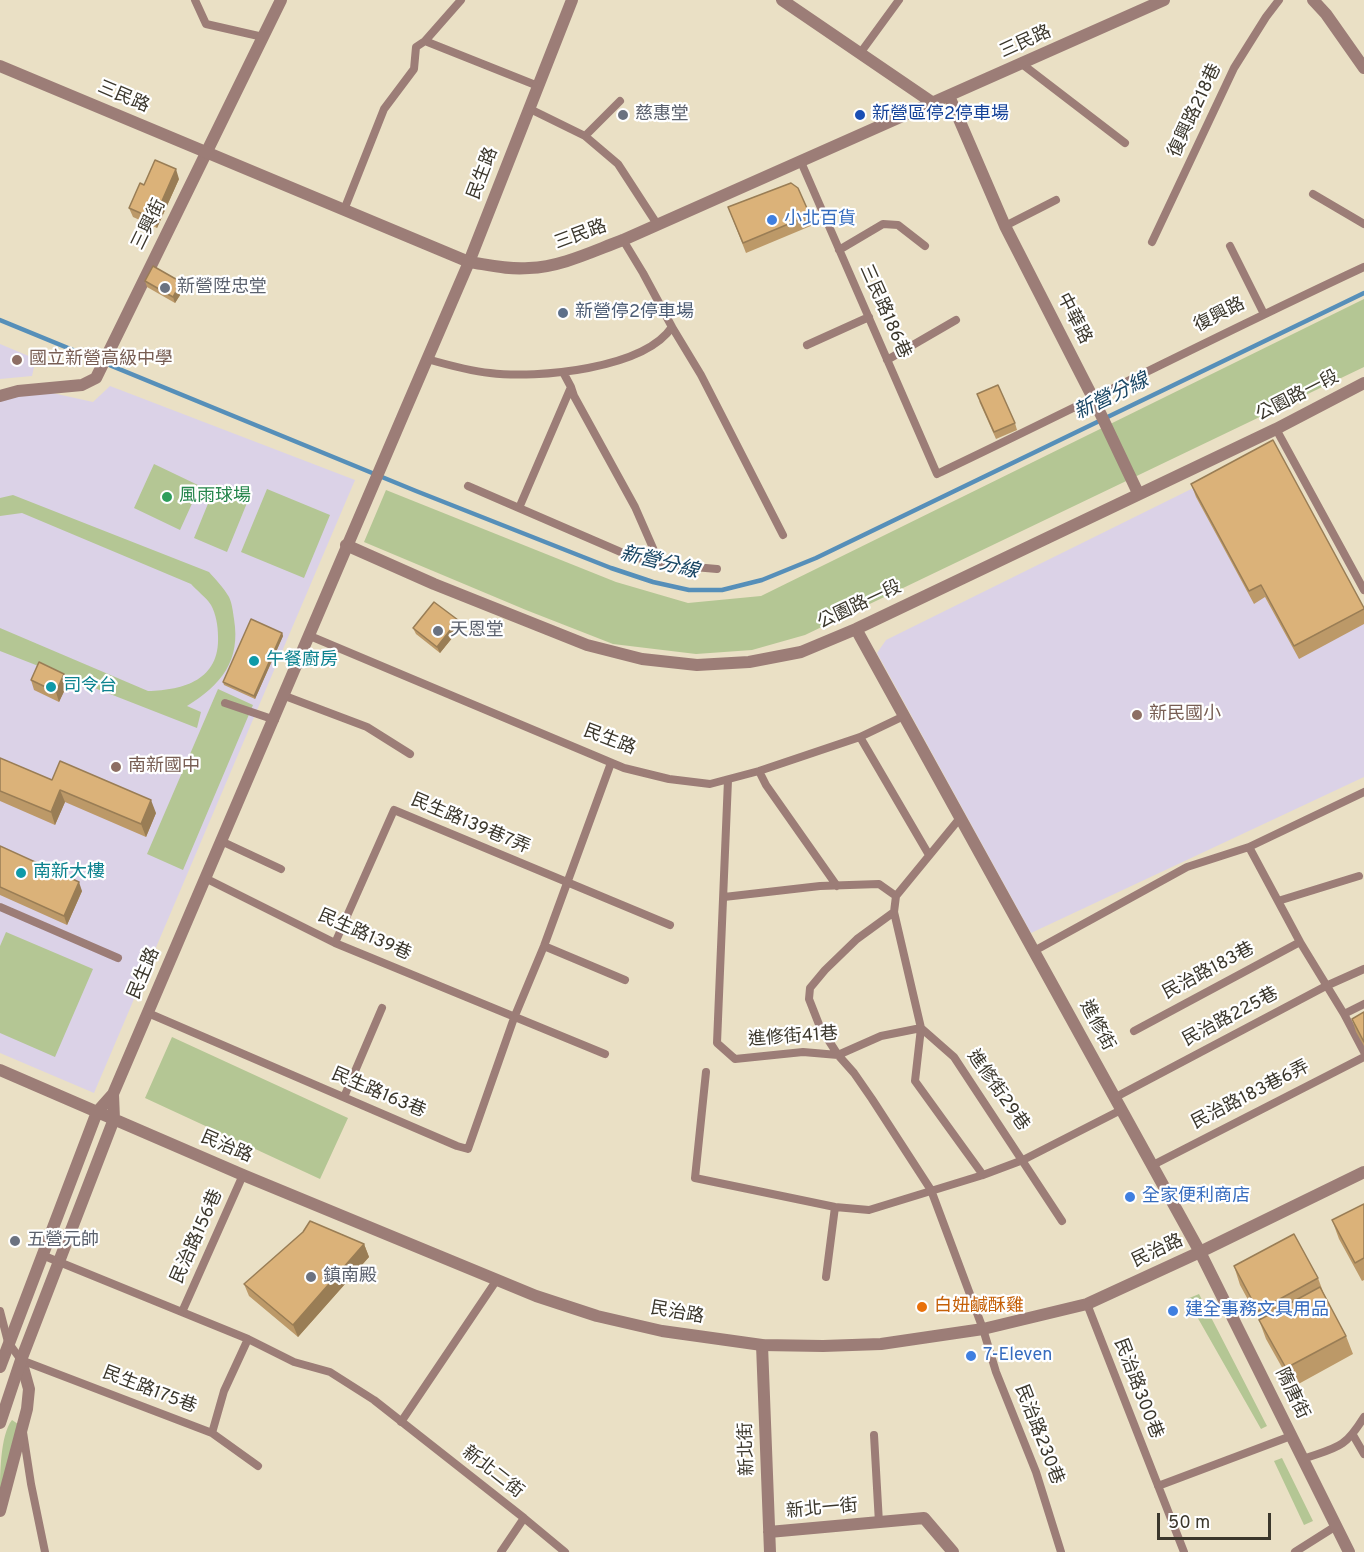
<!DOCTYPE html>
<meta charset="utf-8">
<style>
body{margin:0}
#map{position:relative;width:1364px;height:1552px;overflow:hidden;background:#eae0c5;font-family:Overpass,sans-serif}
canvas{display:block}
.scale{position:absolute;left:1157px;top:1513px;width:114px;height:27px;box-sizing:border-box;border:3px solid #3b372c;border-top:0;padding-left:8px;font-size:18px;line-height:21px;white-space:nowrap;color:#3b372c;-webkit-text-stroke:4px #fff;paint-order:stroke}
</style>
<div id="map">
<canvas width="1364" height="1552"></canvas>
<div class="scale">50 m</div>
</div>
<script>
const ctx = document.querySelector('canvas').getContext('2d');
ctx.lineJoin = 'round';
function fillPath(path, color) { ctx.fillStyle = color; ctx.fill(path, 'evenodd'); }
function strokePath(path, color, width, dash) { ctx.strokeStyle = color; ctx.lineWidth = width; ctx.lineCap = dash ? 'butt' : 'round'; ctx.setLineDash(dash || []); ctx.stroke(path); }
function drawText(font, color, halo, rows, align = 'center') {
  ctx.font = font + ' Overpass,"Noto Sans TC",sans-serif'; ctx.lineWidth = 4.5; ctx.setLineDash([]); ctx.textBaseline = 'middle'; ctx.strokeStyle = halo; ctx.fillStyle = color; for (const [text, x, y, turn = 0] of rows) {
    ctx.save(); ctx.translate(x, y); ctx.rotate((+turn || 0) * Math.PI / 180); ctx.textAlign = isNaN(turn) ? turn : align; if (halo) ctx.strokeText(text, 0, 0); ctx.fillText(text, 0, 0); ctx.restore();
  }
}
fillPath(new Path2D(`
 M0,344L31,357L35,363L32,376L0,379Z
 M21,386L93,402L110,386L355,480L94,1093L0,1053V391Z
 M1260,455L1364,617V777L1031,933L877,653L886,640Z`), '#dbd2e7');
fillPath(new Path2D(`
 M1364,299V367L805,635L752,650L696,654L613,644L526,610L364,542L386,490L616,582L688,603L761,596Z
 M154,464L200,486L180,530L134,508Z
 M216,484L249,498L227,552L194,538Z
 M267,489L330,515L304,578L241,552Z
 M13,495L209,572C215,579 224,588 229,597C232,603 233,612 234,619C241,661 221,685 187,706L201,712L197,728L0,651V628L148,691C184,690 220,680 218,636C218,626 216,614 211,605C206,597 197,591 191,584L22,513L0,516V498Z
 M218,689L253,705L183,870L147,854Z
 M6,932L93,969L55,1057L0,1033V946Z
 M172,1037L348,1118L320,1179L145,1098Z
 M1199,1294L1267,1426L1261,1429L1187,1299Z
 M12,1420L18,1424L0,1497C0,1476 0,1435 12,1420Z
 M1282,1458L1313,1521L1304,1525L1274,1461Z`), '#b4c694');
strokePath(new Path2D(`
 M0,320L416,491L611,568L653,582L689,590H722L762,580L816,558L1364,293`), '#568fb9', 4.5);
strokePath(new Path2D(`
 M195,0L206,24L263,37
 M425,41L538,86
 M861,52L899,0
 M1022,64L1125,143
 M528,108L585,136L618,164L657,224
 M585,136L620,101
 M801,162L937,474C1080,406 1220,334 1364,267
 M1313,194L1364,224
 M344,210L384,109L414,69L416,47L425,41L461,0
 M1005,226L1056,200
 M1152,242L1234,68L1266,17L1279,0
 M1230,246L1264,314
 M839,250L883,224L898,225L925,246
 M672,327L701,375L783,535
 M807,345L869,317
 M427,359C448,365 469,371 490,373C537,379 644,369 672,327L643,273L623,240
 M887,360L956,320
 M571,387L574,396L635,507L660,564
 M1276,429L1364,590
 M468,486L630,556L660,564L717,569
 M519,508L571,387L563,372
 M310,636L624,768L669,779L710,784L759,771L860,737L904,716
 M285,696L367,727L410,754
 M225,703L275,720
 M860,737L929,855
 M759,771L766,785L837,886
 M728,780L717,1043L735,1059L803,1052L838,1055L881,1036L921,1028L915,1081L983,1175
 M960,818L896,896L894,912L921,1028L954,1057L1062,1221
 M221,841L281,869
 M1249,847L1300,942L1344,1014L1364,1052
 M205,878L335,943L605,1054
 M724,897L820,886L879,884L896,896
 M1278,901L1359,876
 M0,907L118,958
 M894,912L857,939L825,970L810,988L809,999L820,1027L838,1055L854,1073L872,1099L931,1190L983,1329L996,1372L1036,1472L1061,1552
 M335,943L394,810L670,925
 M544,946L625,980
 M1034,951L1187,867L1249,847L1364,792
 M148,1013L457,1146L468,1149L514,1018L544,946L611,763
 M1344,1014L1364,1004
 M1134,1031L1300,942
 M706,1072L695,1178L835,1207L869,1210L983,1175L1023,1160L1121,1110
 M344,1097L382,1008
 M1114,1098L1326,986L1364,969
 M1153,1165L1364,1057
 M42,1255L248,1339L224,1391L212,1433
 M826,1277L835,1207
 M1087,1304L1184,1552
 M0,1311L8,1342L21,1360L212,1433L258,1466
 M182,1312L243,1175
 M248,1339L294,1362L330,1372L374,1400L524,1518
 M401,1422L496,1281
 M23,1432L31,1484L45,1552
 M874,1435L879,1523
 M1353,1435L1364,1454
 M1303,1459C1338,1447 1344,1449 1364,1417
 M1158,1486L1291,1436
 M501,1552L524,1518L565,1552
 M1295,1552L1336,1526`), '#9c7d77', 8);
strokePath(new Path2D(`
 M782,0L933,103
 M949,96L1005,226L1094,400L1138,493
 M469,262L572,0
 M0,396L18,391L82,385L96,378L281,0
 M346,545L434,584L587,645L642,659L697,665L749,662L801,652L856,629L1276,429L1364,383
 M856,629L1200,1252
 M762,1345L770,1552
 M0,1511L27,1409L29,1389L21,1360
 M769,1532L924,1518L953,1552`), '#9c7d77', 12);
strokePath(new Path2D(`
 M1313,0L1326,14L1364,68
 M0,66L469,262C489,265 509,270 529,268C561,267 593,251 623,240L1164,0
 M0,1070L243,1175L536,1296L597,1316L662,1331L762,1345L823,1346L881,1344L983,1329L1087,1304L1200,1252L1364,1172
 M1200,1252L1349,1552
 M0,1367L97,1112L113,1094C233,818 349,539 469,262
 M0,1423L21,1360L114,1119L113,1094`), '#9c7d77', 12);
fillPath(new Path2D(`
 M179,179L157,228L133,217L129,208L144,185Z
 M728,207L810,215L813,225L746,253Z
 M145,281L181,282L184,289L175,303L147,287Z
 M979,401L1015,423L1017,430L996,439Z
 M1191,484L1364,608V624L1299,659L1265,597L1254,604L1196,497Z
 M461,627L440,653L416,634L413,628Z
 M282,633L283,636L255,699L224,685L223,682Z
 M31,680L68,683L59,702L34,690Z
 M0,758L52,780L156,813L146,837L65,802L55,825L0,801Z
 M0,846L82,891L67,925L0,895Z
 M1364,1012V1046L1356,1032L1352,1019Z
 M1364,1204V1280L1362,1281L1339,1239L1332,1220Z
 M364,1244L369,1257L298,1337L249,1296L244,1284Z
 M1234,1266L1318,1278L1325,1297L1346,1336L1353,1354L1293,1387L1266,1339L1259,1320L1240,1285Z`), '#bc9968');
fillPath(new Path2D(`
 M176,169L179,179L157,228L154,219Z
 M181,282L184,289L175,303L173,297Z
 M458,620L461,627L440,653L437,647Z
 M282,633L283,636L255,699L254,696Z
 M64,674L68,683L59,702L56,692Z
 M60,790L65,802L55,825L51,812Z
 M151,800L156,813L146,837L141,824Z
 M79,882L82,891L67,925L64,916Z
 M364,1244L369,1257L298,1337L293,1325Z`), '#997d55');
const building = new Path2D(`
 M155,160L176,169L154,219L129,208L140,183L144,185Z
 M791,183L798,188L810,215L743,243L728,207Z
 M153,266L181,282L173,297L145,281Z
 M998,385L1015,423L994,432L977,394Z
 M1273,440L1364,608V609L1294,646L1261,585L1249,591L1191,484Z
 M434,602L458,620L437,647L413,628Z
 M251,619L282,633L254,696L223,682Z
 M39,662L64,674L56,692L31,680Z
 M0,758L52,780L60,761L151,800L141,824L60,790L51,812L0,791Z
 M0,846L79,882L64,916L0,887Z
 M1364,1012V1042L1352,1019Z
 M1364,1204V1258L1355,1263L1332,1220Z
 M310,1221L364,1244L293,1325L244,1284L303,1232Z
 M1294,1234L1318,1278L1258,1311L1234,1266Z
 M1320,1287L1346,1336L1286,1368L1259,1320Z`);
fillPath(building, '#dbb279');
strokePath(building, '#997d55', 1.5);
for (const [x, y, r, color] of [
 [623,115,6,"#6b7280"],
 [860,115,6,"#1a4fb4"],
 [772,220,6,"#3f7fe0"],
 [165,288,6,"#6b7280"],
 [563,313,6,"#5c6f8a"],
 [17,360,6,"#8d6e63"],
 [167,497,6,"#2e9e5b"],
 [438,631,6,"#6b7280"],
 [254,661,6,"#0f9aa8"],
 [51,687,6,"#0f9aa8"],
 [1137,715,6,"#8d6e63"],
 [116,767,6,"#8d6e63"],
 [21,873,6,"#0f9aa8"],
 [1130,1197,6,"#3f7fe0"],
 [15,1241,6,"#6b7280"],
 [311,1277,6,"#6b7280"],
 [922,1307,6,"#e8710a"],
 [1173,1311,6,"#3f7fe0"],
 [971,1356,6,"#3f7fe0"]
]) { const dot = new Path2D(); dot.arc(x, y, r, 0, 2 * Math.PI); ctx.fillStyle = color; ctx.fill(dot); strokePath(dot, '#fff', 2); }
drawText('18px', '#3b372c', '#fff', [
 ["三民路",1026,43,-24],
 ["三民路",123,98,23],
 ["復興路218巷",1196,111,-65],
 ["民生路",484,174,-69],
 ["三興街",150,225,-64],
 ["三民路",581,236,-20],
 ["三民路186巷",884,312,66],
 ["復興路",1220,316,-27],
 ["中華路",1073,319,63],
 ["公園路一段",1298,397,-27],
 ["公園路一段",860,606,-25],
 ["民生路",609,741,21],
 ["民生路139巷7弄",470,825,23],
 ["民生路139巷",364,936,24],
 ["民治路183巷",1209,972,-28],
 ["民生路",145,974,-67],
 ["民治路225巷",1231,1018,-28],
 ["進修街",1096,1026,62],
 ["進修街41巷",793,1038,-4],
 ["進修街29巷",997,1091,55],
 ["民生路163巷",378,1094,23],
 ["民治路183巷6弄",1251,1096,-27],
 ["民治路",226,1148,23],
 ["民治路156巷",198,1237,-66],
 ["民治路",1158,1252,-25],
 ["民治路",677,1314,10],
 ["民治路300巷",1137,1389,69],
 ["民生路175巷",149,1391,21],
 ["隋唐街",1291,1394,64],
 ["民治路230巷",1038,1435,69],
 ["新北街",748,1449,-92],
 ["新北二街",492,1473,38],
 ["新北一街",822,1510,-5]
]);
drawText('18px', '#5b616d', '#fff', [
 ["慈惠堂",635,115],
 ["新營陞忠堂",177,288],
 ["天恩堂",450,631],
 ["五營元帥",27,1241],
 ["鎮南殿",323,1277]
], 'left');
drawText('18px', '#164399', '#fff', [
 ["新營區停2停車場",872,115]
], 'left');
drawText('18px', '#366cbe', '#fff', [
 ["小北百貨",784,220],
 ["全家便利商店",1142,1197],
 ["建全事務文具用品",1185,1311],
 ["7-Eleven",983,1356]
], 'left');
drawText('18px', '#4e5e75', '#fff', [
 ["新營停2停車場",575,313]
], 'left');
drawText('18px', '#785e54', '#fff', [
 ["國立新營高級中學",29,360],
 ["新民國小",1149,715],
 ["南新國中",128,767]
], 'left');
drawText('18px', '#27864d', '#fff', [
 ["風雨球場",179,497]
], 'left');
drawText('18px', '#0d838f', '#fff', [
 ["午餐廚房",266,661],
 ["司令台",63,687],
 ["南新大樓",33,873]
], 'left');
drawText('18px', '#c56008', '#fff', [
 ["白妞鹹酥雞",934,1307]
], 'left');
drawText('italic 20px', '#194664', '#fff', [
 ["新營分線",1112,398,-26],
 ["新營分線",659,564,14]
]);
</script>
